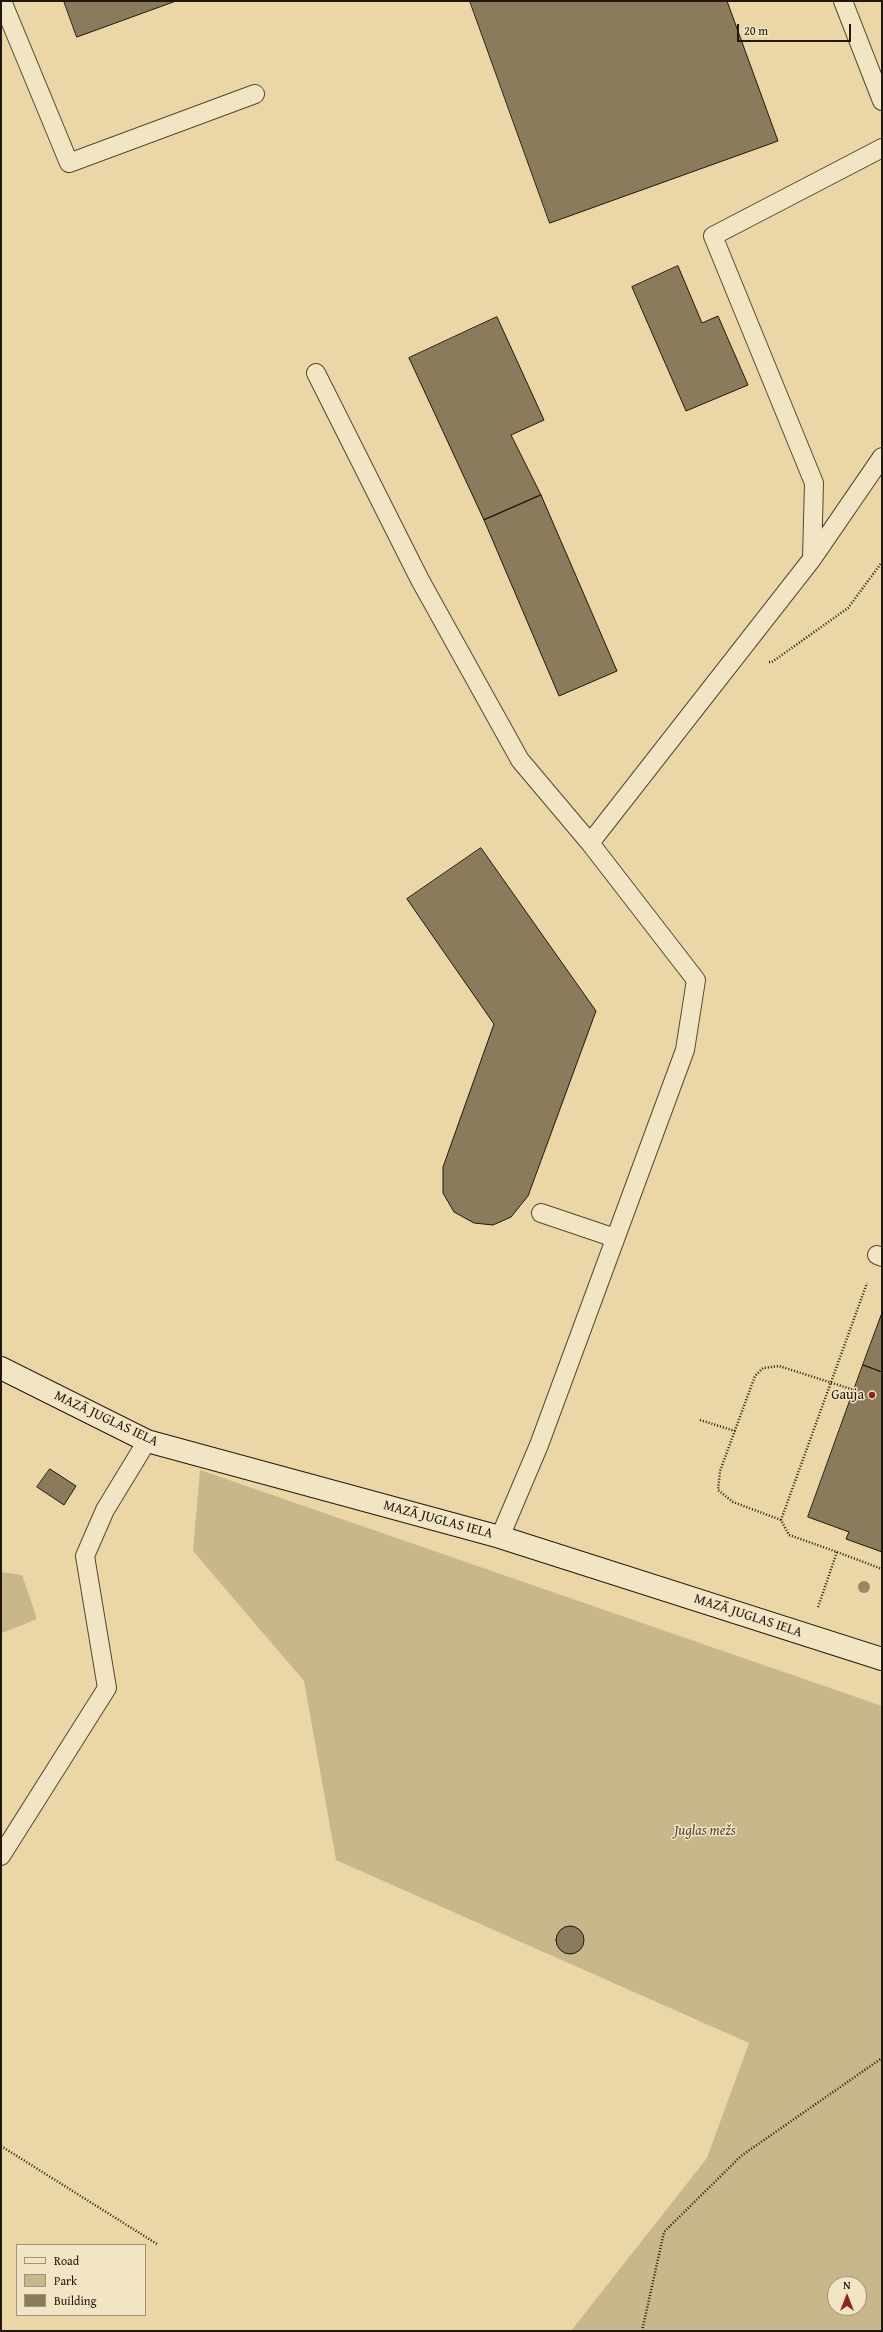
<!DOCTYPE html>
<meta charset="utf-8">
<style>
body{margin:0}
#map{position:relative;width:883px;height:2332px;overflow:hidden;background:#ebd7a5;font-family:"Gentium Book Plus",serif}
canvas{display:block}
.frame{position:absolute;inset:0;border:2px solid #20180d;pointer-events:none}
.legend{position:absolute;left:16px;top:2244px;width:130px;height:72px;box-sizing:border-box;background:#f2e5c4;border:1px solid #9e937b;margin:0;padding:5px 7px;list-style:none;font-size:12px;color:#20180d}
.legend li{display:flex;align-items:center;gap:8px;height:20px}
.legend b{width:20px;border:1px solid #9e937b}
.north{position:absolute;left:827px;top:2276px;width:40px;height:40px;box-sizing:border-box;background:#f2e5c4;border:1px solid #9e937b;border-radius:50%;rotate:0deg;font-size:11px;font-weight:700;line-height:16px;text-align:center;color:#20180d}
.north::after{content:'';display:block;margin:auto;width:14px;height:18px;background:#8f2418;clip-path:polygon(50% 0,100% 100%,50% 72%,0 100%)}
.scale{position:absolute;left:737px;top:24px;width:114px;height:18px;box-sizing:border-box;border:2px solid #20180d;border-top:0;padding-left:5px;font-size:12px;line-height:14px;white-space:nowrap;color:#20180d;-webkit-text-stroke:3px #f2e5c4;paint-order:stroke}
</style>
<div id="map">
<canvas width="883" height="2332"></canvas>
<div class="frame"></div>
<ul class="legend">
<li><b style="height:5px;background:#f2e5c4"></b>Road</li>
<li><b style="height:11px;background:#c8b78b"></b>Park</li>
<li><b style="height:11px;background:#8a7b5c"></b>Building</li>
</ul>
<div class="north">N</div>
<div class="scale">20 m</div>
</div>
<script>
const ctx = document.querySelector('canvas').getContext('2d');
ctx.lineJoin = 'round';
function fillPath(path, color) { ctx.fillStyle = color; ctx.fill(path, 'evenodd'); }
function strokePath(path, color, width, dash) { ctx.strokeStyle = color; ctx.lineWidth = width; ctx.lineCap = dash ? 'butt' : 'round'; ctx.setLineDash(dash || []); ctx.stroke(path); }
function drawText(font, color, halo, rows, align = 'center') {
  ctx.font = font + ' "Gentium Book Plus",serif'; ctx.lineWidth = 3; ctx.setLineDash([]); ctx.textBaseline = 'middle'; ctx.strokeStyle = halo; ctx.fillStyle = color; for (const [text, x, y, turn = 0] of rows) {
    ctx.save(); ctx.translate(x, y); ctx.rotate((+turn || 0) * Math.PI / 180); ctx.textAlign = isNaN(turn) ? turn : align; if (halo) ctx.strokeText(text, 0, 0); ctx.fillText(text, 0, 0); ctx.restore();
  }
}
fillPath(new Path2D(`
 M200,1470L882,1706V2331H571L707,2158L749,2043L336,1860L304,1681L193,1551ZM835,2284H859V2308H835Z
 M1,1572L22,1575L37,1619L2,1633Z`), '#c8b78b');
const building = new Path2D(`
 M64,1H176L77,37Z
 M470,1H727L778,141L550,223Z
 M678,266L702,323L718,316L748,385L686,411L632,287Z
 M497,317L544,420L511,435L541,495L484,520L409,358Z
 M541,495L617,671L559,696L484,520Z
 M481,848L596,1011L528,1196L511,1217L493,1225L474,1223L454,1212L443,1193V1167L494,1024L407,899Z
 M882,1313V1372L863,1365Z
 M863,1365L882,1372V1552L846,1539L849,1532L808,1517Z
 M50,1469L76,1486L64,1505L37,1487Z
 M556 1940a14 14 0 1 1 28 0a14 14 0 1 1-28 0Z`);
fillPath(building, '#8a7b5c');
strokePath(building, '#20180d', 1);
const lane = new Path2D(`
 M2,1L69,163L255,94
 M843,1L882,101
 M316,373L420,580L520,760L590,843L696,980L685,1050L539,1445L500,1537
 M812,559L882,457
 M590,843L812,559L814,483L713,236L882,148
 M541,1213L615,1238
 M877,1255L882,1257
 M1,1856L107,1688L85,1556L105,1510L147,1441`);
const secondary = new Path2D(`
 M1,1368L147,1441L500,1537L882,1659`);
strokePath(lane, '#534833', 20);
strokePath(secondary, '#20180d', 24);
strokePath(new Path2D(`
 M769,662H772L848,608L882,562
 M700,1420L735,1431
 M781,1520L733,1502L718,1490L720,1471L755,1376L763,1368L779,1366L854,1390
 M837,1552L882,1569
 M818,1607L837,1552L789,1535L781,1520L867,1283
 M1,2146L157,2244
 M642,2331L664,2232L741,2156L882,2058`), '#20180d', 2.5, [1, 2]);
strokePath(lane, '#f2e5c4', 18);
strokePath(secondary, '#f2e5c4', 22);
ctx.fillStyle = '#978866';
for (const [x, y] of [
 [864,1587]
]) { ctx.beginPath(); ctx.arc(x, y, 6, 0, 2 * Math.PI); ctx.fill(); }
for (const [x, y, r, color] of [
 [872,1395,4,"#8f2418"]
]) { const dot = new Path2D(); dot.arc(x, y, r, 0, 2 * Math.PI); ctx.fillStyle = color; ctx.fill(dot); strokePath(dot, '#f2e5c4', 1.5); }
drawText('14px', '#20180d', '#f2e5c4', [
 ["Gauja",864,1395]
], 'right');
drawText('14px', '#20180d', '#f2e5c4', [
 ["MAZĀ JUGLAS IELA",106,1419,25],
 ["MAZĀ JUGLAS IELA",438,1520,15],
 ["MAZĀ JUGLAS IELA",748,1616,18]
]);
drawText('italic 14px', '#524833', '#f2e5c4', [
 ["Juglas mežs",705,1831]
]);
</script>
